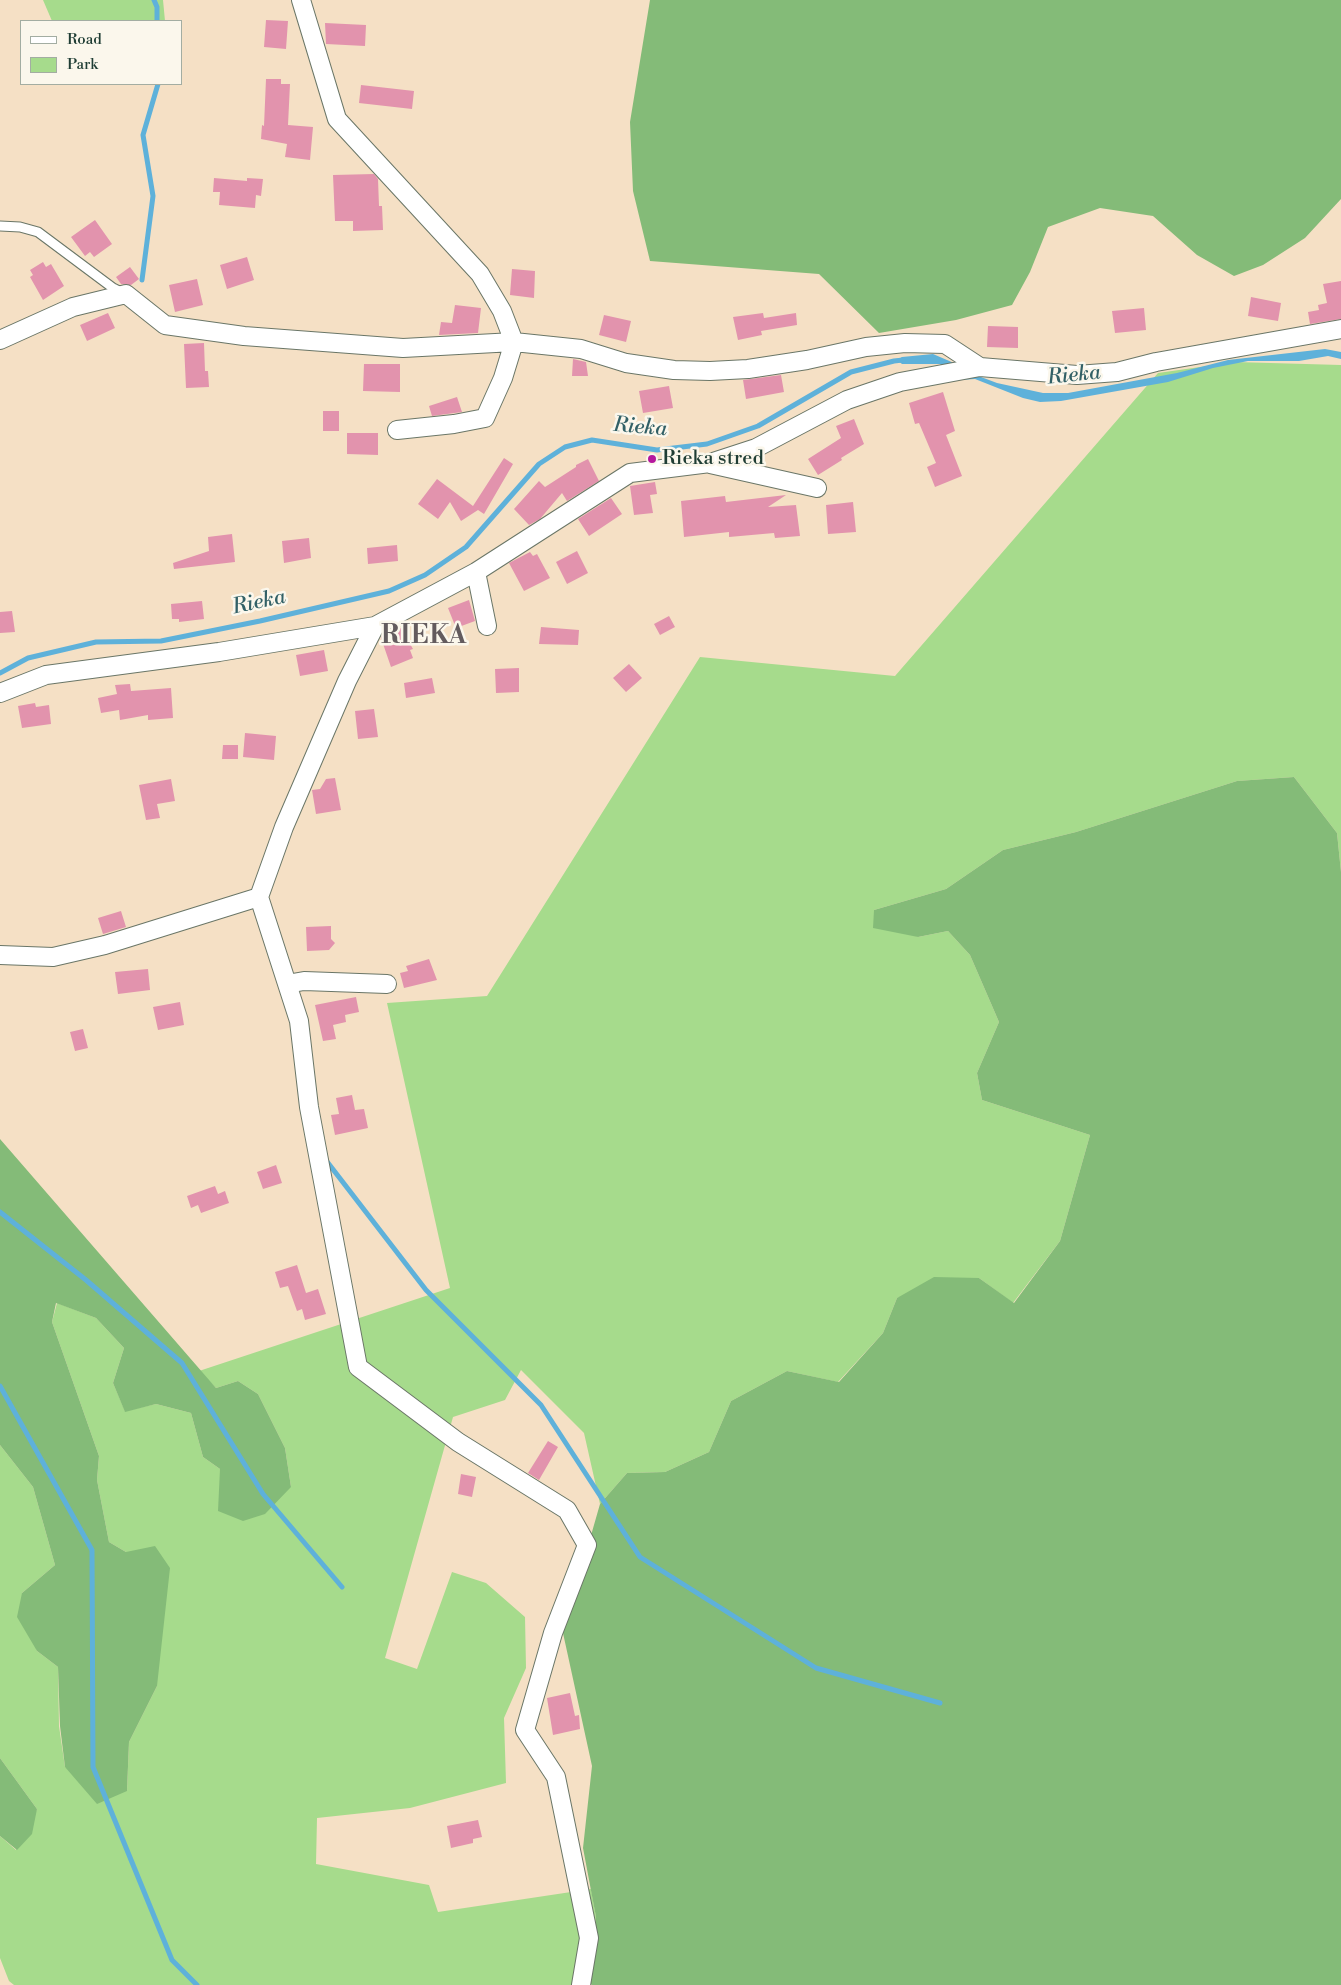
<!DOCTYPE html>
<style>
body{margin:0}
#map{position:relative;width:1341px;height:1985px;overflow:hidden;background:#f5e0c5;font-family:"Libre Bodoni",serif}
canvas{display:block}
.legend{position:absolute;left:20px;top:20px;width:162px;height:65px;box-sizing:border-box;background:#fbf7ec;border:1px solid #a3ada2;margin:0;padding:6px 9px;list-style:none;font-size:15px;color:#1f3d34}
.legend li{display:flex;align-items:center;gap:10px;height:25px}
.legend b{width:25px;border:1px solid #a3ada2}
</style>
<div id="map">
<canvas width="1341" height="1985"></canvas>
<ul class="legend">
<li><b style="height:6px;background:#fff"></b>Road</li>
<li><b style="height:14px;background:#a6db8c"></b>Park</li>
</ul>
</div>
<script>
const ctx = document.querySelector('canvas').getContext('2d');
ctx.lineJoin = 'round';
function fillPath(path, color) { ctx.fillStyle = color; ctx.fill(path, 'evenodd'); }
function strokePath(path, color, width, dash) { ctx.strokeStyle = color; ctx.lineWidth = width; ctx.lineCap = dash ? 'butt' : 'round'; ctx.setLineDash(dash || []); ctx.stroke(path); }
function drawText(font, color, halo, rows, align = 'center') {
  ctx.font = font + ' "Libre Bodoni",serif'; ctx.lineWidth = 5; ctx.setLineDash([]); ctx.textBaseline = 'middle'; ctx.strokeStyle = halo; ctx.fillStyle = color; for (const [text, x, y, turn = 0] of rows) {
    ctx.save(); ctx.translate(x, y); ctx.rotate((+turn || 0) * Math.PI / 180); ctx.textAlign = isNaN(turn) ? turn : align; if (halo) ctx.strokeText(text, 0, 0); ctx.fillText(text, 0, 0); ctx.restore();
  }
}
fillPath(new Path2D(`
 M43,0H163L165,21H52Z
 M1235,362L1341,365V872L1337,833L1294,777L1237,781L1076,832L1003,850L946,889L874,910L918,937L948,931L970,955L999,1022L977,1073L982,1100L1090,1135L1060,1241L1013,1303L979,1278L897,1298L883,1333L838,1382L787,1371L731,1401L709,1452L665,1472L627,1473L600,1504L584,1433L521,1370L505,1400L453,1417L385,1658L417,1669L452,1572L486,1583L525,1617L526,1668L504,1718L506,1783L410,1808L317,1818L316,1864L429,1885L438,1912L591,1889L596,1917L590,1983L592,1985H14L9,1981L0,1958V1836L16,1850L37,1809L0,1758V1445L33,1487L55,1565L22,1593L37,1651L58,1667L59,1726L65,1767L127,1791L129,1742L157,1686L126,1552L109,1542L97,1480L99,1456L52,1322L57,1303L96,1318L124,1348L113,1383L125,1411L156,1404L191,1413L203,1457L220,1469L291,1487L285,1448L258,1394L238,1381L216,1388L199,1371L450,1288L387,1003L487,996L700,657L895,676L1158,373Z`), '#a6db8c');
fillPath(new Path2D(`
 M650,0H1341V199L1305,238L1263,265L1234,276L1197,255L1153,216L1100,208L1048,227L1030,272L1012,305L956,320L879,333L819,274L650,261L633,191L630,122Z
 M1294,777L1337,833L1341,872V1985H592L590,1983L596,1917L583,1848L592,1766L563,1633L600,1504L627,1473L665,1472L709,1452L731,1401L787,1371L839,1382L883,1333L897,1298L934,1277L979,1278L1014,1303L1060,1241L1090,1135L982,1100L977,1073L999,1022L970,955L948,931L918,937L873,928L874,910L946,889L1003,850L1076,832L1237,781Z
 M0,1139L216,1388L238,1381L258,1394L285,1448L291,1487L265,1514L243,1521L218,1511L220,1469L203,1457L191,1413L156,1404L125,1412L113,1383L124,1348L96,1318L56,1303L52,1322L99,1456L97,1480L109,1542L126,1552L155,1546L170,1568L157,1686L129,1742L127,1791L97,1804L65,1767L60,1726L58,1667L37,1651L17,1617L22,1593L55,1565L33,1487L0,1445Z
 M0,1758L37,1809L32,1834L17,1850L0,1836Z`), '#84bb78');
fillPath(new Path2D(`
 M1325,349L1341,352V359L1328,356L1299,361H1248L1213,368L1168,382L1061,401L1040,402L1023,398L975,379L959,380L940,364H902L897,360L902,357L933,354L954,363L965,371L997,383L1043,393H1068L1177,373L1228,360Z`), '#5eb1da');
strokePath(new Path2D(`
 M154,0L157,7V21
 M142,280L153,196L143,135L158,84
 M0,673L28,658L96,642L161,641L260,621L389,591L425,575L466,547L539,464L565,447L592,440L657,450L707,444L758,426L851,372L894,361L903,360
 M325,1159L426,1290L541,1405L640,1557L816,1668L940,1703
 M0,1212L86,1280L182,1363L263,1494L342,1587
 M0,1386L92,1550L93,1767L172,1960L197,1985`), '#5eb1da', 5);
fillPath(new Path2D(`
 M266,20L288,21L286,49L264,47Z
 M325,23L366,25L365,46L326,44Z
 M266,79H281V84H290L288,125L313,127L310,160L285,157L287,144L261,139L262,125L264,126Z
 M361,85L414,91L412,109L359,103Z
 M374,174L378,179L379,206H382L383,230L353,231V221H335L333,175Z
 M214,178L247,181V178L263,179L261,196L256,195L255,208L219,205L220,192H213Z
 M95,220L112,244L94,257L90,252L85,256L71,237Z
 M247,257L254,280L227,289L220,265Z
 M43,262L46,267L51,264L64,286L43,300L30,277L33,275L30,270Z
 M130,267L139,279L131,285L121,284L116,277Z
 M512,269L535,271L534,298L510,295Z
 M197,279L203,305L175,312L169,285Z
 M1341,281V319L1310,324L1308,312L1319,310L1318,305L1327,303L1323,284Z
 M1251,297L1281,303L1278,321L1248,316Z
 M455,305L481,308L478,333L439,335L441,322L452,323Z
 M1144,308L1146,330L1115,333L1112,311Z
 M108,313L115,328L87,341L80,325Z
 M763,313L764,318L796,313L797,325L761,331L762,335L738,340L733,317Z
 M604,315L631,321L626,342L599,335Z
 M988,326L1018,327V348L987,347Z
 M204,343L205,371H208L209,387L186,388L184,344Z
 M573,359L586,362L588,376H572Z
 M364,364H400V392L363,391Z
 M781,375L784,392L746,399L743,380Z
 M669,386L673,408L643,413L639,391Z
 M943,392L955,431L946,435L962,476L935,487L927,467L936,463L919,423L915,424L909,403Z
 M457,397L462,412L432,416L429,406Z
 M323,411H339V431H323Z
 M854,419L864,444L841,458L842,460L818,475L808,459L841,438L836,426Z
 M347,433H378V455L347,454Z
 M504,458L513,464L484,514L478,510L461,521L450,502L438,519L418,504L437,479L473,506Z
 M588,459L599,481L567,501L562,493L540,519L529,525L514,509L539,481L545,487L576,467V465Z
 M655,482L657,494L650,495L653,513L634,515L630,486Z
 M786,495L768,507L796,505L800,536L775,538L774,533L729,537V532L684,537L681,501L725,496L726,502Z
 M611,498L622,514L589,536L578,519Z
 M853,502L856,532L828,534L826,505Z
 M232,534L235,562L174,569L173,563L209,551L208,537Z
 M309,538L311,558L284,563L282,541Z
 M397,545L398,561L368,564L367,548Z
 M577,551L588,573L567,584L556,562Z
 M530,552L533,556L537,554L550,578L524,591L509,563Z
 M469,600L475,621L456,628L448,608Z
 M202,601L204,619L179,622V619H172L171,604Z
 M12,611L15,632L0,633V612Z
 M669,616L675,627L660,635L654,624Z
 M541,627L579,630L578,645L539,644Z
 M401,628L413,649L410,650L413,658L391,667L381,638L382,635Z
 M324,650L328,671L300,676L296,655Z
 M629,664L642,678L626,692L613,678Z
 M519,668V692L496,693L495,669Z
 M432,678L435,693L406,698L404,683Z
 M130,684L131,691L171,688L173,718L148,720V715L120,720L119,710L101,713L98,698L117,694L115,685Z
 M35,703L36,707L49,705L51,724L22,728L18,706Z
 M374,709L378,737L358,739L355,711Z
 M245,733L276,736L274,760L243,757Z
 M223,745H238V759H222Z
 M335,778L341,810L316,814L312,790L320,789L326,779Z
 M171,779L175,801L157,804L160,818L146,820L139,785Z
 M121,911L126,927L103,934L98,918Z
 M331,926V939L335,943L329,950L307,951L306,927Z
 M429,959L437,980L404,988L400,973L408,971L406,966Z
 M148,969L150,990L118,994L115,972Z
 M356,997L359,1012L345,1015L346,1022L333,1025L336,1039L323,1041L315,1005Z
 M180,1002L184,1025L158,1030L153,1007Z
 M83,1029L88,1048L75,1051L70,1032Z
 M352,1095L355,1110L364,1109L368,1128L335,1135L331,1115L339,1114L336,1098Z
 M276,1165L282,1183L263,1189L257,1172Z
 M215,1186L218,1194L225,1191L229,1203L201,1213L198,1205L191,1208L187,1196Z
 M297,1265L306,1293L318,1289L326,1314L305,1320L302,1309L297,1311L288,1286L280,1288L275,1272Z
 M548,1441L558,1447L539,1480L528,1473Z
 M461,1474L476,1477L472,1497L458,1494Z
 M570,1693L575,1716L579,1715L580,1729L553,1735L547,1698Z
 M478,1820L482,1837L473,1839V1843L451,1848L447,1826Z`), '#e293ad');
const service = new Path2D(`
 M0,226L20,227L38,232L113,288L123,293`);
const minor = new Path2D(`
 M301,0L337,119L480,274L502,311L514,342L503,378L485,418L454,424L397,430
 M0,340L73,307L126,294L165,325L244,336L403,348L514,342L581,349L626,363L674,370L710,371L748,369L807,360L866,347L905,343L945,344L980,367
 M710,464L817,488
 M476,572L487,626
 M375,626L347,681L284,827L259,897L299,1021L309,1107L358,1367L458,1442L567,1510L587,1545L553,1633L525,1730L556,1777L589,1938L581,1985
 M0,693L46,675L219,652L375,626L476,572L630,473L710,463L756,448L847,400L900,382L980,367L1077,375L1117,372L1156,362L1341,329
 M0,955L53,957L105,945L259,897
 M287,984L304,981L387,984`);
strokePath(service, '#6a7667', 11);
strokePath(minor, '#6a7667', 20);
strokePath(service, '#fff', 9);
strokePath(minor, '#fff', 18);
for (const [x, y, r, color] of [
 [652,459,5,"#b5179e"]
]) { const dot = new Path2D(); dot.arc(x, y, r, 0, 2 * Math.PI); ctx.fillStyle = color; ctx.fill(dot); strokePath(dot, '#fbf7ec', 2); }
drawText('20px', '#1f3d34', '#fbf7ec', [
 ["Rieka stred",662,459]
], 'left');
drawText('italic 21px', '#326066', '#fbf7ec', [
 ["Rieka",1074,376,-6],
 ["Rieka",640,428,5],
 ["Rieka",259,603,-12]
]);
ctx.letterSpacing = '1px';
drawText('bold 25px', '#635b5e', '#fbf7ec', [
 ["RIEKA",424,637]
]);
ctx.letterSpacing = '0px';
</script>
